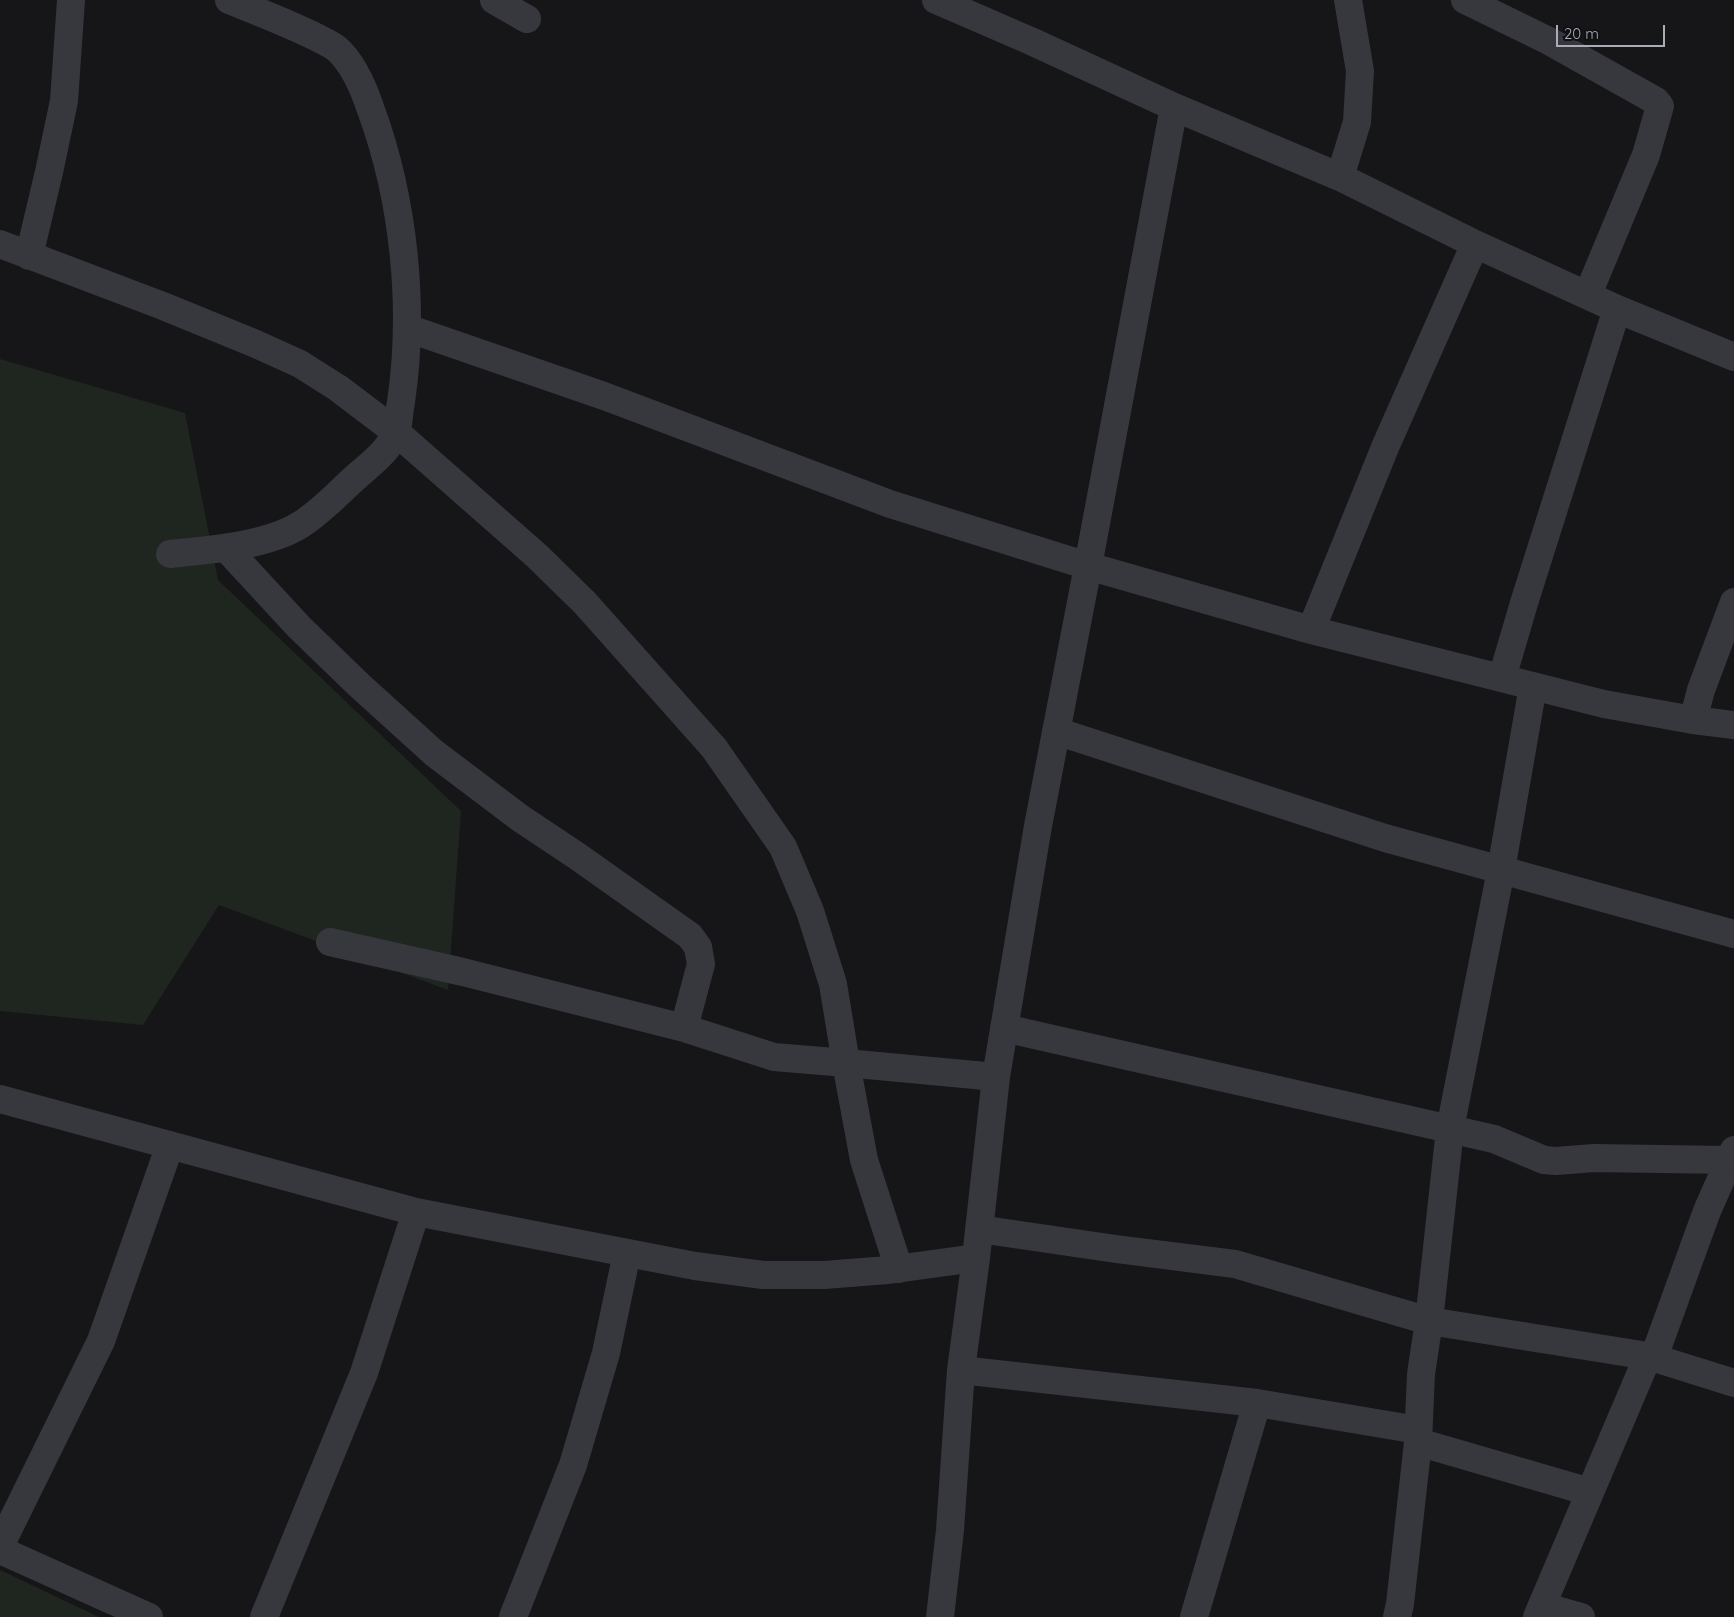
<!DOCTYPE html>
<style>
body{margin:0}
#map{position:relative;width:1734px;height:1617px;overflow:hidden;background:#161618;font-family:Quicksand,sans-serif}
canvas{display:block}
.scale{position:absolute;left:1556px;top:25px;width:109px;height:22px;box-sizing:border-box;border:2px solid #a8adb8;border-top:0;padding-left:6px;font-size:15px;line-height:18px;white-space:nowrap;color:#a8adb8;-webkit-text-stroke:4px #111113;paint-order:stroke}
</style>
<div id="map">
<canvas width="1734" height="1617"></canvas>
<div class="scale">20 m</div>
</div>
<script>
const ctx = document.querySelector('canvas').getContext('2d');
ctx.lineJoin = 'round';
function fillPath(path, color) { ctx.fillStyle = color; ctx.fill(path, 'evenodd'); }
function strokePath(path, color, width, dash) { ctx.strokeStyle = color; ctx.lineWidth = width; ctx.lineCap = dash ? 'butt' : 'round'; ctx.setLineDash(dash || []); ctx.stroke(path); }
fillPath(new Path2D(`
 M0,359L185,413L218,580L461,811L448,990L219,905L143,1025L0,1011Z
 M0,1570L99,1617H0Z`), '#1e261f');
strokePath(new Path2D(`
 M494,0L527,19
 M936,0L1033,42L1174,107L1340,177L1475,244L1617,309L1734,357
 M1465,0L1549,41L1656,101L1660,106L1646,155L1588,294
 M1340,177L1357,122L1360,71L1348,0
 M0,244L163,306L256,344L300,364L338,388L396,432L537,556L585,603L714,748L783,847L810,911L833,984L846,1063L996,1077
 M29,256L49,172L64,101L71,0
 M407,328L604,396L890,504L1088,566L1311,630L1604,704L1693,720L1734,725
 M226,548L299,627L359,685L434,753L520,818L577,856L690,936L698,947L701,964L684,1028
 M170,554C209,550 266,546 300,525C321,512 338,493 357,476C371,464 388,451 396,433C399,424 399,411 401,402C415,307 404,200 371,110C364,89 354,64 337,49C331,44 323,41 316,37C288,23 259,12 229,0
 M1311,630L1386,445L1475,244
 M1502,678L1524,603L1617,309
 M1693,720L1701,690L1734,602
 M1056,731L1385,838L1734,934
 M330,942L463,972L684,1028L774,1057L846,1063L864,1160L899,1269
 M1004,1028L1494,1139L1544,1160L1556,1161L1594,1158L1730,1160
 M0,1099L416,1212L695,1266L763,1275H824L888,1270L976,1258
 M979,1229L1116,1249L1235,1264L1429,1321L1648,1356L1734,1383
 M1654,1357L1707,1211L1734,1150
 M961,1370L1257,1403L1418,1430
 M1418,1442L1590,1492
 M0,1546L101,1341L170,1145
 M0,1550L149,1617
 M1542,1606L1581,1617
 M264,1617L364,1373L416,1212
 M513,1617L573,1465L606,1353L627,1253
 M940,1617L950,1530L961,1370L976,1258L996,1077L1038,826L1088,566L1174,107
 M1194,1617L1257,1403
 M1397,1617L1400,1604L1418,1442L1421,1374L1429,1321L1450,1129L1501,870L1533,686
 M1537,1617L1648,1356`), '#37383d', 28);
</script>
